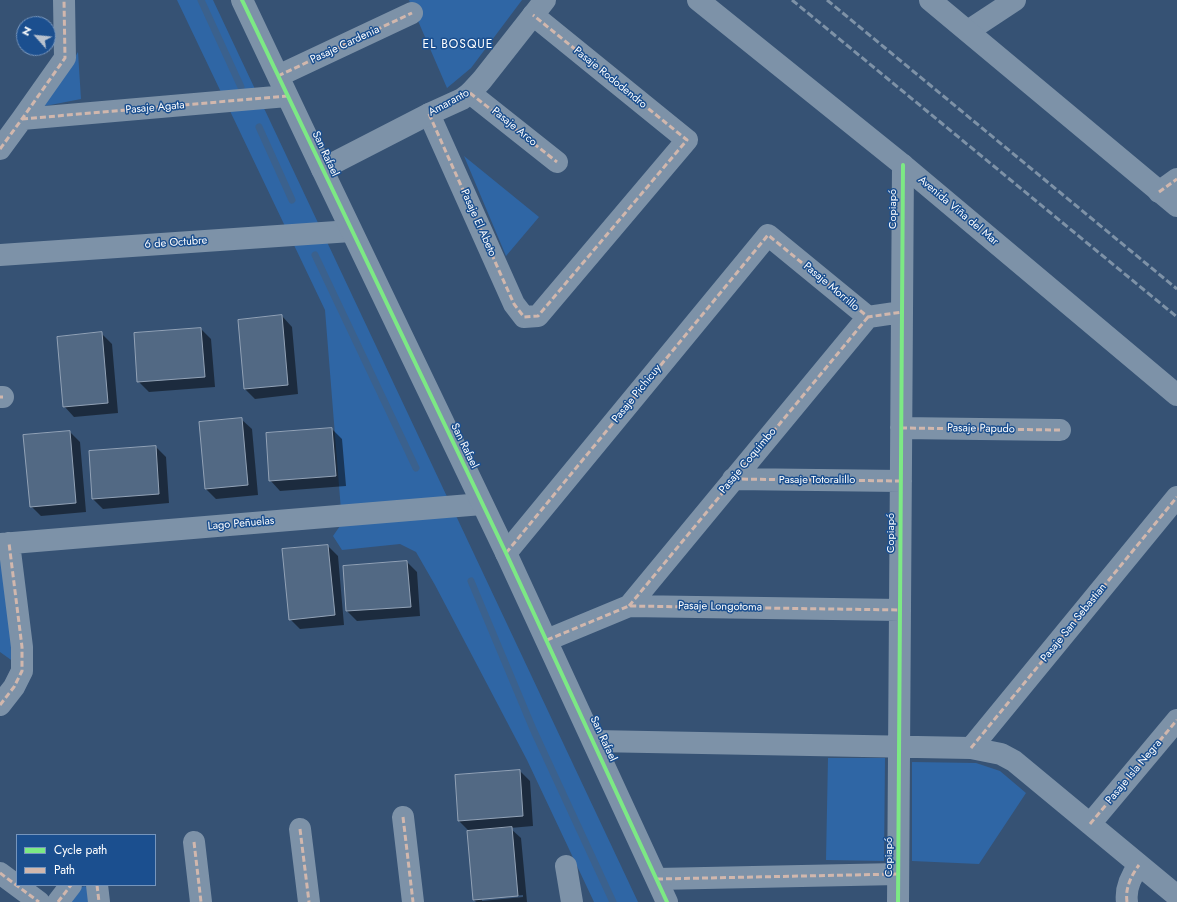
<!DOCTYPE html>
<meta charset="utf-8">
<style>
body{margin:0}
#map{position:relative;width:1177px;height:902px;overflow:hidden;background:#365274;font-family:Jost,sans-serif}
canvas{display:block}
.legend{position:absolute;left:16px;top:834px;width:140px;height:52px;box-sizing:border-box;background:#1b4f8f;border:1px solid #7695bc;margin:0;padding:5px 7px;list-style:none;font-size:12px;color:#fff}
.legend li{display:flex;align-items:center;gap:8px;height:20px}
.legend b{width:20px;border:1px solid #7695bc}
.north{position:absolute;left:16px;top:16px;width:40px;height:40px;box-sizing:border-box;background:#1b4f8f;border:1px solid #7695bc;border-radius:50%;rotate:297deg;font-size:11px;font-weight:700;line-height:16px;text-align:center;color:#fff}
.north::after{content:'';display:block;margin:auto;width:14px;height:18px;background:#b9c2ce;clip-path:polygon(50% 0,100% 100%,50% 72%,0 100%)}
</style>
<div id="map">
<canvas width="1177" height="902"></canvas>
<ul class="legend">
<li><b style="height:5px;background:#7ce984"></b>Cycle path</li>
<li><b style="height:5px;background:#d1b7ad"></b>Path</li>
</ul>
<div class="north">N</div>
</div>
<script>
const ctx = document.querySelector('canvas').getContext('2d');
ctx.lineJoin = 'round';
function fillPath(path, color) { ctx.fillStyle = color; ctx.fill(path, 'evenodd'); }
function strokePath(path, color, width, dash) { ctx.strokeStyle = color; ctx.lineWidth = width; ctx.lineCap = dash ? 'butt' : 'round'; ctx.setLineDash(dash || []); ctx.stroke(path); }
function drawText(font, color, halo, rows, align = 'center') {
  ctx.font = font + ' Jost,sans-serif'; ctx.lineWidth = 3; ctx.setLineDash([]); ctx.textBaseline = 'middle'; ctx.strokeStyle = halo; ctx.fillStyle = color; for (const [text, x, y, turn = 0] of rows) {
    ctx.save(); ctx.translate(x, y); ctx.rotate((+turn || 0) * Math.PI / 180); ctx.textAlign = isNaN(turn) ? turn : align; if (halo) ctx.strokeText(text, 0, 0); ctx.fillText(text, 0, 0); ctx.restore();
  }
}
fillPath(new Path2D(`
 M177,0H213L638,902H594L527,760L435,585L416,552L400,544L342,550L333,536L342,523L325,310Z
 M409,0H522L471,68L447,88Z
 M78,52L81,99L40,107L59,84Z
 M464,156L539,217L506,256Z
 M0,551L14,662L0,652Z
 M828,758H885L884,861L826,860Z
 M912,762L976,763L1000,771L1026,793L979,864L912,861Z
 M85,886L91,891L92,902H67L78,888Z`), '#2f66a5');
fillPath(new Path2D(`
 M282,316L292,327L298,394L255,399L244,388Z
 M201,329L211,339L215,387L149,392L138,381L135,334Z
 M102,334L112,344L118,413L74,417L64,406Z
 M241,419L252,429L258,495L216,499L206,489L200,423Z
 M332,429L342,439L346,486L280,491L270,480Z
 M70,432L80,442L86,512L41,516L31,506Z
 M156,447L166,457L169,503L103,509L93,499Z
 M328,546L338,556L344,625L300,629L290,619Z
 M407,562L417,572L420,616L357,621L347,611Z
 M520,771L530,781L533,826L510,828L521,838L527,902H476L474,900L468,832H470L459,821ZM523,895V897L482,901V899Z`), '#0007');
strokePath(new Path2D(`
 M201,0L241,87
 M259,127L292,200
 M315,255L416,468
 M471,581L533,729L613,902`), '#3b618d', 7);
const building = new Path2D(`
 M282,315L288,385L244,389L238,320Z
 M201,328L205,377L137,382L134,333Z
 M102,332L108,403L63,407L57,337Z
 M242,418L248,485L205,489L199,422Z
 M332,428L336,476L269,481L266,433Z
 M70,431L76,503L30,507L23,435Z
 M156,446L159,494L92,499L89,451Z
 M328,545L335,615L289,620L282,549Z
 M407,561L411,607L346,611L343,566Z
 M520,770L523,816L458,821L455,775Z
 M512,827L518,896L473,900L467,831Z`);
fillPath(building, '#526984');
strokePath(building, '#92a2b6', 1);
strokePath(new Path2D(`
 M242,0L322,169
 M968,31L1015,0
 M278,76L412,13
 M470,93L557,162
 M429,114L514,304L524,317L538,316L687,140L533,15
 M22,119L287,96
 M0,149L22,119L65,58L64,0
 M1159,192L1177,179
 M0,255L351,231
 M0,397H3
 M901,428L1060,430
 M733,479L901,481
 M0,544L482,504
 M506,553L768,235L868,317L902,312
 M629,606L868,317
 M547,640L629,606L900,610
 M0,705L14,687L22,671V647L9,543
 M594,741L971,748L1001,754L1014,761L1177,896
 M971,748L1177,497
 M403,817L413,902
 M1090,824L1177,720
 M300,829L309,902
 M194,842L201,902
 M566,866L572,902
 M0,873L39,902
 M657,879L898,874
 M97,885L99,902
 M58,902L71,885
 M898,902L903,165
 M1127,902C1125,888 1131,876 1139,865`), '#7d92a8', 22);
strokePath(new Path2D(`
 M545,0L482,80L470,93L462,99L429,114L322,169L506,553L667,902
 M698,0L903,165L1177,395
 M930,0L1177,206`), '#7d92a8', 22);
strokePath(new Path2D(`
 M792,0L1177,317
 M827,0L1177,289`), '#7e92a7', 3, [7, 3]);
strokePath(new Path2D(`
 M278,76L412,13
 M470,93L557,162
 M429,114L514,304L524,317L538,316L687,140L533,15
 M22,119L287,96
 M0,149L22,119L65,58L64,0
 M1159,192L1177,179
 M0,397H3
 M901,428L1060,430
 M733,479L901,481
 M506,553L768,235L868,317L902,312
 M629,606L868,317
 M547,640L629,606L900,610
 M0,705L14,687L22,671V647L9,543
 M971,748L1177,497
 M403,817L413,902
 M1090,824L1177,720
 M300,829L309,902
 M194,842L201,902
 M0,873L39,902
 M657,879L898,874
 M97,885L99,902
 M58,902L71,885
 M1127,902C1125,888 1131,876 1139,865`), '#d1b7ad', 3, [6, 3]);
strokePath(new Path2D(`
 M242,0L506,553L667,902
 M898,902L903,165`), '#7ce984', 4);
drawText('11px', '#fff', '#1b4f8f', [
 ["Pasaje Cardenia",345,45,-25],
 ["Pasaje Rododendro",610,78,39],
 ["Amaranto",449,103,-29],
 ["Pasaje Agata",155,108,-5],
 ["Pasaje Arco",514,127,39],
 ["San Rafael",325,154,65],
 ["Copiapó",893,209,-90],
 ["Avenida Viña del Mar",958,211,40],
 ["Pasaje El Abeto",478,223,66],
 ["6 de Octubre",176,243,-4],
 ["Pasaje Morrillo",831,287,40],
 ["Pasaje Pichicuy",637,394,-51],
 ["Pasaje Papudo",981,429,1],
 ["San Rafael",464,446,64],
 ["Pasaje Coquimbo",748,461,-50],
 ["Pasaje Totoralillo",817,480],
 ["Lago Peñuelas",241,524,-5],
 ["Copiapó",891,533,-90],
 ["Pasaje Longotoma",720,607,1],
 ["Pasaje San Sebastian",1074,623,-51],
 ["San Rafael",603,739,65],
 ["Pasaje Isla Negra",1134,772,-50],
 ["Copiapó",889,857,-90]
]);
ctx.letterSpacing = '1px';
drawText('12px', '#fff', '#1b4f8f', [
 ["EL BOSQUE",458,45]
]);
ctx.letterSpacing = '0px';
</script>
